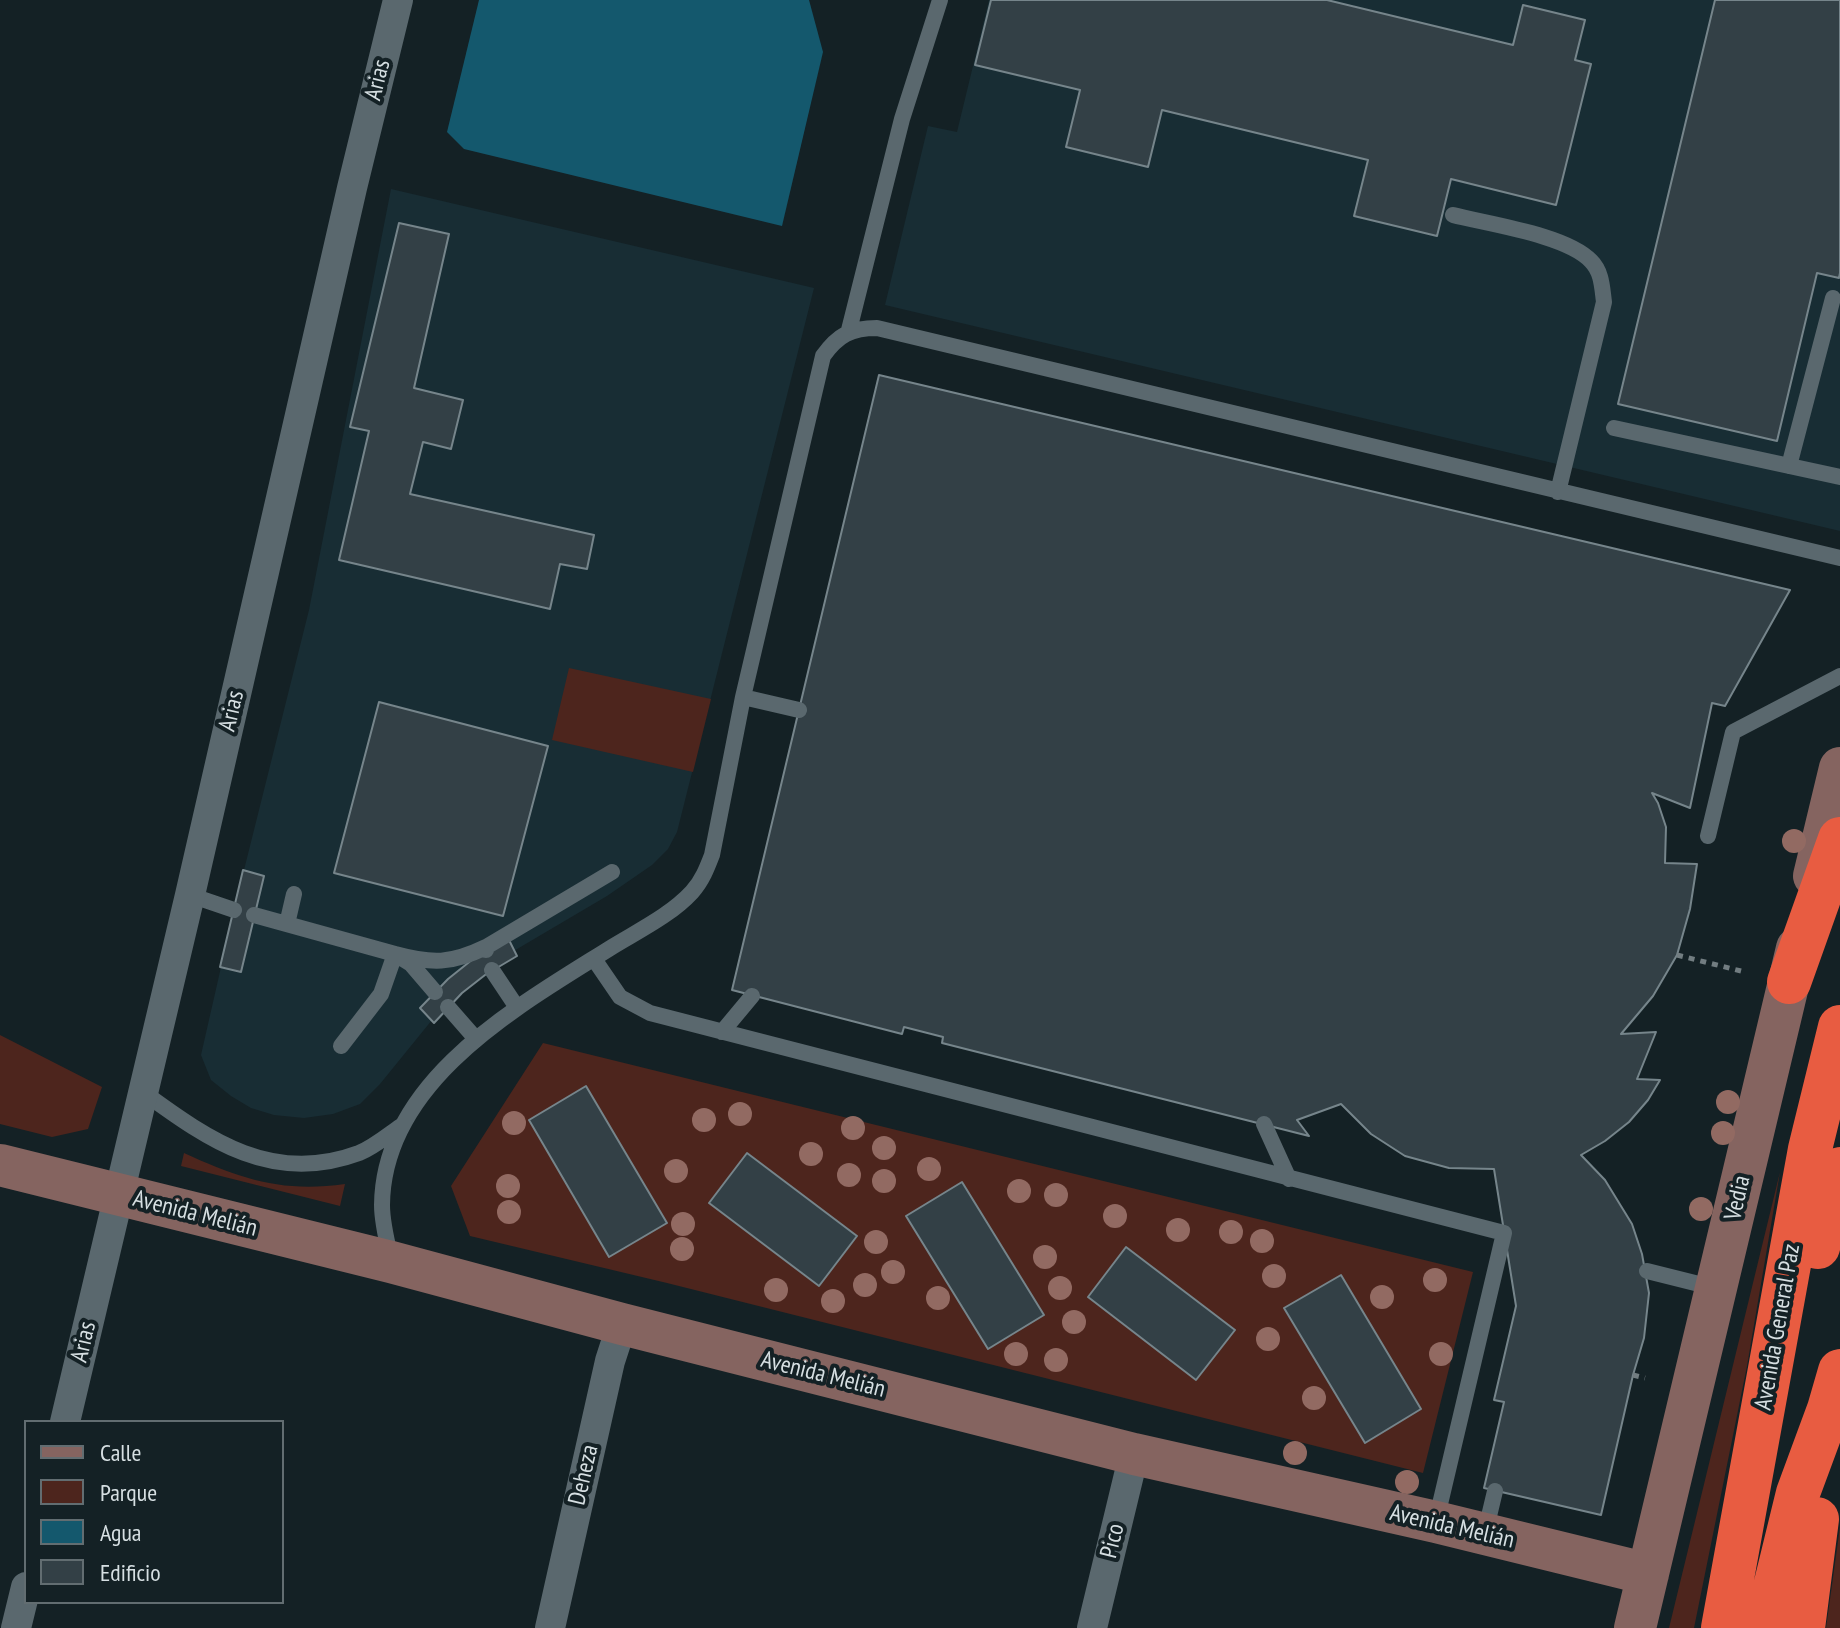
<!DOCTYPE html>
<meta charset="utf-8">
<style>
body{margin:0}
#map{position:relative;width:1840px;height:1628px;overflow:hidden;background:#142125;font-family:"PT Sans Narrow",sans-serif}
canvas{display:block}
.legend{position:absolute;left:24px;top:1420px;width:260px;height:184px;box-sizing:border-box;background:#142125;border:2px solid #626d71;margin:0;padding:10px 14px;list-style:none;font-size:24px;color:#d6dfe2}
.legend li{display:flex;align-items:center;gap:16px;height:40px}
.legend b{width:40px;border:2px solid #626d71}
</style>
<div id="map">
<canvas width="1840" height="1628"></canvas>
<ul class="legend">
<li><b style="height:10px;background:#856460"></b>Calle</li>
<li><b style="height:22px;background:#4d251d"></b>Parque</li>
<li><b style="height:22px;background:#14586d"></b>Agua</li>
<li><b style="height:22px;background:#334046"></b>Edificio</li>
</ul>
</div>
<script>
const ctx = document.querySelector('canvas').getContext('2d');
ctx.lineJoin = 'round';
function fillPath(path, color) { ctx.fillStyle = color; ctx.fill(path, 'evenodd'); }
function strokePath(path, color, width, dash) { ctx.strokeStyle = color; ctx.lineWidth = width; ctx.lineCap = dash ? 'butt' : 'round'; ctx.setLineDash(dash || []); ctx.stroke(path); }
function drawText(font, color, halo, rows, align = 'center') {
  ctx.font = font + ' "PT Sans Narrow",sans-serif'; ctx.lineWidth = 8; ctx.setLineDash([]); ctx.textBaseline = 'middle'; ctx.strokeStyle = halo; ctx.fillStyle = color; for (const [text, x, y, turn = 0] of rows) {
    ctx.save(); ctx.translate(x, y); ctx.rotate((+turn || 0) * Math.PI / 180); ctx.textAlign = isNaN(turn) ? turn : align; if (halo) ctx.strokeText(text, 0, 0); ctx.fillText(text, 0, 0); ctx.restore();
  }
}
fillPath(new Path2D(`
 M989,0H1840V531L885,305L928,126L957,132Z
 M391,189L814,288L677,832L668,849L652,865L607,896L490,965L445,1004L380,1084L360,1104L333,1114L304,1118L274,1115L251,1108L231,1096L211,1080L201,1055L234,910L309,610Z`), '#182d34');
fillPath(new Path2D(`
 M569,668L711,699L693,772L552,740Z
 M0,1035L102,1087L88,1129L52,1137L0,1124Z
 M543,1043L1473,1272L1423,1473L667,1283L470,1236L451,1186Z
 M184,1153C241,1179 282,1193 345,1184L340,1206L181,1166Z
 M1780,1172L1747,1366L1694,1628H1669Z
 M1840,1527V1628H1826Z`), '#4d251d');
fillPath(new Path2D(`
 M479,0H809L823,52L782,226L464,149L447,132Z`), '#14586d');
const building = new Path2D(`
 M991,0H1327L1513,45L1523,5L1585,20L1575,60L1591,64L1556,205L1451,179L1437,236L1354,216L1368,160L1162,110L1148,167L1066,147L1080,90L975,65Z
 M1715,0H1840V273L1839,278L1817,273L1777,441L1618,404Z
 M399,223L449,234L414,388L463,400L451,449L423,442L410,494L594,535L587,569L560,564L550,609L339,560L369,431L350,427Z
 M879,375L1790,590L1725,706L1712,703L1690,808L1652,793L1658,803L1666,827L1665,863L1697,864L1690,909L1677,955L1653,996L1621,1034L1656,1032L1637,1079L1660,1080L1648,1100L1629,1122L1605,1141L1581,1155L1605,1180L1632,1224L1642,1254L1649,1293L1644,1338L1633,1375L1601,1515L1484,1488L1504,1402L1494,1400L1516,1306L1494,1169L1449,1168L1405,1156L1371,1134L1341,1104L1297,1120L1309,1136L942,1043L943,1037L904,1027L902,1034L732,990Z
 M379,702L548,746L503,916L334,873Z
 M243,870L264,876L241,972L220,967Z
 M508,938L517,956L485,975L462,993L434,1023L420,1008L448,979L473,959Z
 M586,1086L667,1223L609,1257L529,1120Z
 M747,1153L857,1236L819,1286L709,1203Z
 M962,1182L1044,1315L988,1349L906,1216Z
 M1126,1247L1235,1330L1196,1380L1088,1297Z
 M1341,1275L1421,1409L1365,1443L1284,1308Z`);
fillPath(building, '#334046');
strokePath(building, '#76858b', 2);
strokePath(new Path2D(`
 M1677,955L1745,972
 M1633,1375L1645,1378`), '#727d81', 5, [6, 6]);
strokePath(new Path2D(`
 M1453,215C1488,224 1567,235 1591,261C1602,272 1602,287 1604,302L1558,492
 M849,330L902,119L940,0
 M1614,428L1840,477
 M1789,466L1833,298
 M743,697L799,710
 M1708,836L1733,732L1840,676
 M190,895L234,910
 M254,915L395,954L411,964L435,992
 M287,924L294,894
 M486,950V947L612,872
 M594,959L620,997L650,1013L1504,1233L1436,1521
 M492,970L516,1006
 M448,1007L476,1039
 M722,1032L752,996
 M341,1046L381,994L395,954C432,964 451,964 486,947
 M143,1092C210,1141 273,1185 359,1153C374,1147 388,1135 401,1126
 M1264,1124L1289,1179
 M391,1259C387,1242 382,1223 382,1205C383,1080 520,1005 612,947C638,931 671,915 692,892C702,881 707,868 712,855L743,697L823,356C838,335 851,328 877,328L1840,558
 M1647,1271L1715,1288
 M1485,1533L1495,1491`), '#5a686e', 16);
strokePath(new Path2D(`
 M65,1422L190,895L352,188L398,0
 M16,1628L26,1587
 M550,1628L610,1361L622,1324
 M1092,1628L1134,1454`), '#5a686e', 30);
strokePath(new Path2D(`
 M1814,876L1840,768
 M0,1165L391,1262L622,1324L1134,1454L1436,1522L1648,1574
 M1635,1628L1797,948`), '#856460', 42);
strokePath(new Path2D(`
 M1789,982L1840,839
 M1818,1247L1840,1169
 M1723,1628L1810,1149L1840,1027
 M1765,1628L1798,1493L1829,1409L1840,1371
 M1803,1628L1817,1519`), '#e85c41', 44);
ctx.fillStyle = '#926a62';
for (const [x, y] of [
 [1794,841],
 [1728,1102],
 [740,1114],
 [704,1120],
 [514,1123],
 [853,1128],
 [1723,1133],
 [884,1148],
 [811,1154],
 [929,1169],
 [676,1171],
 [849,1175],
 [884,1181],
 [508,1186],
 [1019,1191],
 [1056,1195],
 [1701,1209],
 [509,1212],
 [1115,1216],
 [683,1224],
 [1178,1230],
 [1231,1232],
 [1262,1241],
 [876,1242],
 [682,1249],
 [1045,1257],
 [893,1272],
 [1274,1276],
 [1435,1280],
 [865,1285],
 [1060,1288],
 [776,1290],
 [1382,1297],
 [938,1298],
 [833,1301],
 [1074,1322],
 [1268,1339],
 [1016,1354],
 [1441,1354],
 [1056,1360],
 [1314,1398],
 [1295,1453],
 [1407,1482]
]) { ctx.beginPath(); ctx.arc(x, y, 12, 0, 2 * Math.PI); ctx.fill(); }
drawText('24px', '#d6dfe2', '#142125', [
 ["Arias",378,80,-76],
 ["Arias",232,711,-77],
 ["Vedia",1738,1198,-77],
 ["Avenida Melián",195,1214,14],
 ["Avenida General Paz",1778,1327,-80],
 ["Arias",84,1342,-77],
 ["Avenida Melián",823,1375,14],
 ["Deheza",584,1475,-77],
 ["Avenida Melián",1452,1527,13],
 ["Pico",1113,1541,-76]
]);
</script>
